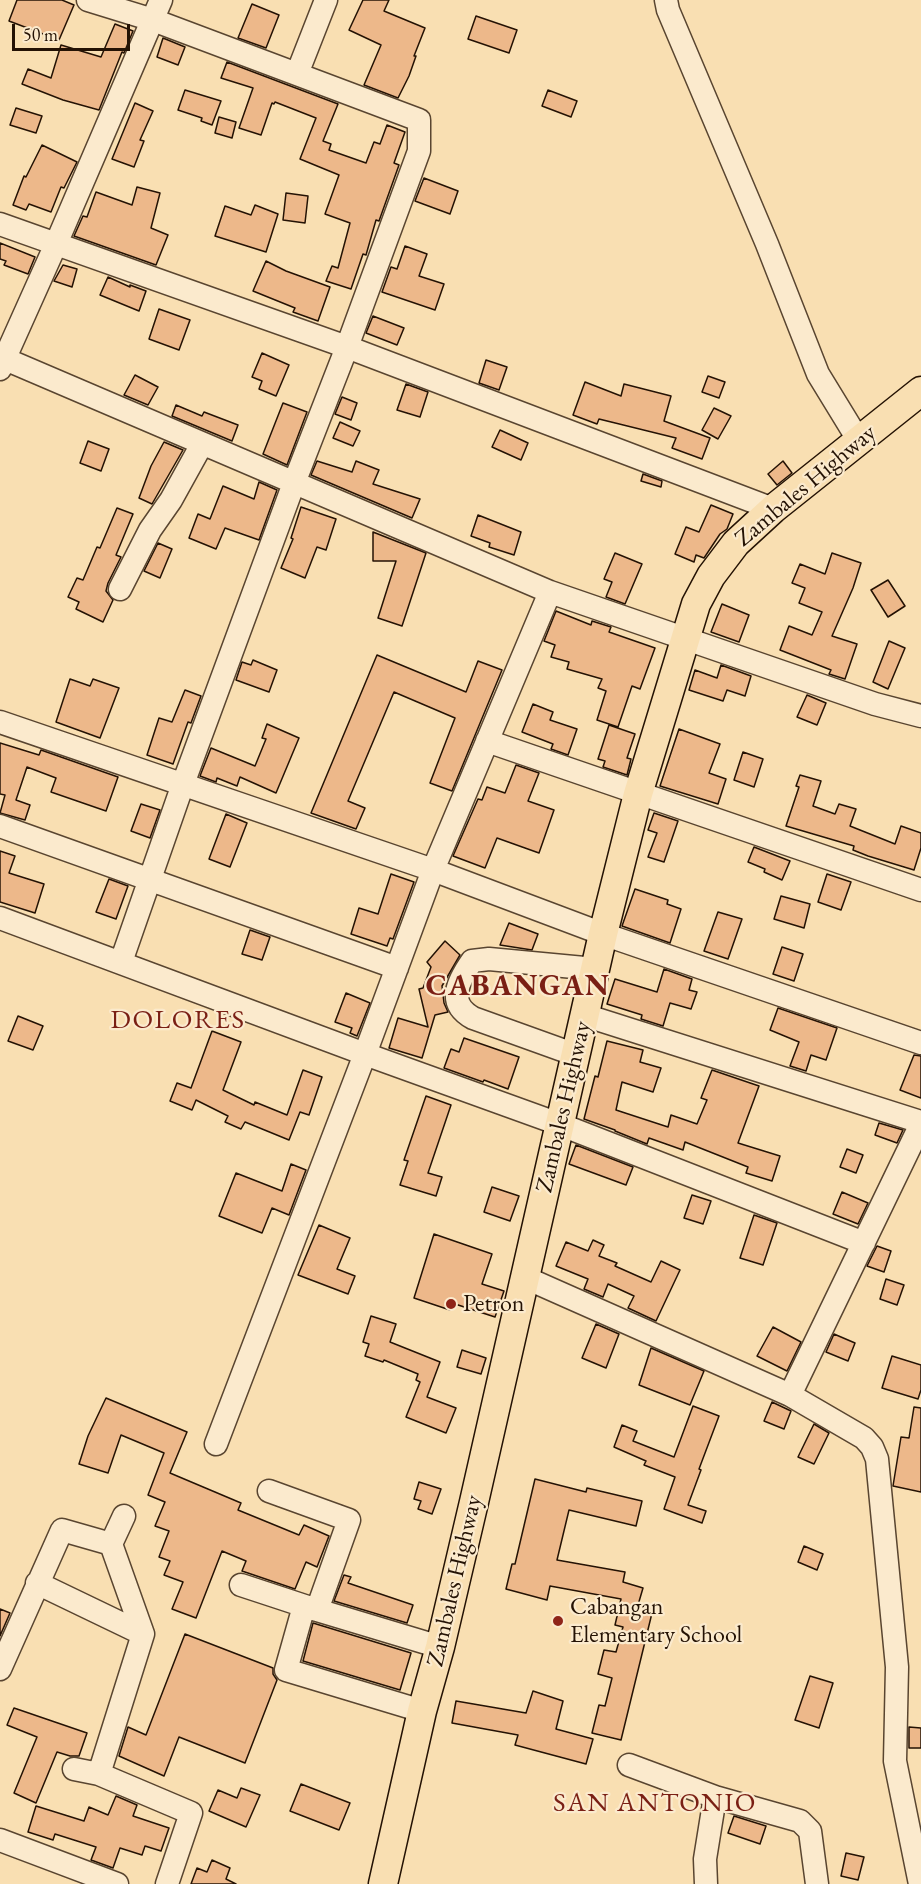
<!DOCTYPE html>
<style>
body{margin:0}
#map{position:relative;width:921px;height:1884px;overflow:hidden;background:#f9dfb2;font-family:"EB Garamond",serif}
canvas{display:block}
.scale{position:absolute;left:12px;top:24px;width:118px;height:27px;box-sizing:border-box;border:3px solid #241204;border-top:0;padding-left:8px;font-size:18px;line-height:21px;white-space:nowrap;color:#241204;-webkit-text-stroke:4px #fbeacd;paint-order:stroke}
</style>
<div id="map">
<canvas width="921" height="1884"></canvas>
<div class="scale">50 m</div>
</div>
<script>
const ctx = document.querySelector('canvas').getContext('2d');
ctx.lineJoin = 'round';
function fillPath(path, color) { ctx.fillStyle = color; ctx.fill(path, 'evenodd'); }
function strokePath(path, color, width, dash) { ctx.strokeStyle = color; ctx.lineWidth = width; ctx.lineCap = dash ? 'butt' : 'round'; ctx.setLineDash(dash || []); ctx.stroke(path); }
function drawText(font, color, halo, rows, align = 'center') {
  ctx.font = font + ' "EB Garamond",serif'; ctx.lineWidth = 4.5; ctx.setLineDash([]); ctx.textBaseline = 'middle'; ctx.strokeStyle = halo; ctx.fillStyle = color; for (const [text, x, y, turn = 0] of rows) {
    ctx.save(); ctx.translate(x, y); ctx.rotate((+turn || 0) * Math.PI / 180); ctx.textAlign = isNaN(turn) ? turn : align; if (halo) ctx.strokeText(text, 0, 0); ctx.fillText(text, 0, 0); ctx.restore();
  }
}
const building = new Path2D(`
 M17,0H62L74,5L59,40L9,21Z
 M363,0H389L384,11L425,28L414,56H416L409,76L398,98L364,85L381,45L349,30Z
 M252,4L279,15L266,48L238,38Z
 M476,16L517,30L509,53L468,39Z
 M115,24L133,31L124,53L122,52L99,110L63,100L22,84L28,69L51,78L61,45L101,57Z
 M163,38L185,47L178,65L157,57Z
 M227,62L338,104L323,141L331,144L329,150L366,163L374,142L380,144L387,125L405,132L394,163L399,165L379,221L376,220L366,255L363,254L351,289L326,281L332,266L338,268L350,223L325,214L339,175L300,159L316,118L275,102L274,104L272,103L261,135L239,128L253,88L221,78Z
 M185,90L221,101L212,125L201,121L202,118L178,110Z
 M548,90L577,101L571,117L542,106Z
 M135,103L153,111L140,140L144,141L134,167L112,159Z
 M16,108L42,116L36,133L10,125Z
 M219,117L236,122L232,138L215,133Z
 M42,145L77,162L64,188L61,187L51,212L29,204L26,210L13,205L24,176L26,177Z
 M424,178L458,191L450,214L415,201Z
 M137,187L160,193L151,228L168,235L156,265L74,236L83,216L87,217L96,192L132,205Z
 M286,193L308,196L305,223L283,220Z
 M255,205L278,214L266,252L215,236L225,206L251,215Z
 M0,243L35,257L28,274L4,265L6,261L0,259Z
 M405,246L427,254L419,276L444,284L435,310L382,292L391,267L397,269Z
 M266,261L286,271L330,287L318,321L293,312L295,308L253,291Z
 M63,265L77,269L72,287L54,281Z
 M108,277L130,287V285L146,291L139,311L100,295Z
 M159,309L190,320L179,350L149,339Z
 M373,316L404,328L397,345L366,333Z
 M262,353L289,365L276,396L259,389L262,381L252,377Z
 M486,360L507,367L499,390L479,383Z
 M135,375L158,387L148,405L124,395Z
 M708,376L725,382L719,398L702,392Z
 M585,382L621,396L624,384L671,396L664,421L710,438L702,459L672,448L676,438L599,419L597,424L573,415Z
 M406,384L428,392L420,417L397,410Z
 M342,397L357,403L351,420L335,414Z
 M283,403L307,412L287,465L263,454Z
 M176,405L202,416L204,412L238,425L232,441L172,416Z
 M714,408L731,416L718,439L702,430Z
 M340,422L360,431L353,446L333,438Z
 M500,430L528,443L521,460L492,447Z
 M88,441L109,449L101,471L80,463Z
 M164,442L183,450L152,504L139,498L151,466Z
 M317,461L352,472L356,461L379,470L373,484L420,499L412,518L311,475Z
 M783,461L792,473L777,485L768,474Z
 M643,474L662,481L661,487L641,481Z
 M259,482L277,490L259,540L225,528L216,549L189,538L198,514L210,519L223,486L254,499Z
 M711,505L733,514L727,529L720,534L704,558L696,555L694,562L675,554L686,527L699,532Z
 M301,507L336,519L326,550L317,547L305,578L281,568L293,539L291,538Z
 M117,508L133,514L116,555L121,557L108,583L106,591L113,600L103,622L76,609L79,602L68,597L77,578L83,580L97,547L100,548Z
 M478,515L521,532L514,555L489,547L490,543L471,536Z
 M373,532L426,553L402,626L378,618L396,561H373Z
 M158,543L172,549L160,578L144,571Z
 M615,553L642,564L625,604L606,597L612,582L604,579Z
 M832,553L861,563L853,588L832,636L857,644L845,679L829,674L831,670L780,650L789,626L812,635L822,612L799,603L805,588L792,583L800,564L825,574Z
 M888,580L905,606L888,617L871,590Z
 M722,604L749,615L739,642L711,632Z
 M556,611L591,625L592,621L611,627L609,632L655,648L640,689L632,686L618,727L597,720L606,691L598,688L602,679L567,669L569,662L551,657L555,645L544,641Z
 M889,641L905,648L888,689L873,682Z
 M377,655L466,692L478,661L502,670L452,791L430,783L455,718L394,692L348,801L365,808L356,829L311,813Z
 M253,660L277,670L269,692L236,680L242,662L251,665Z
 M721,665L751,676L745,696L727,690L723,701L689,690L695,670L717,678Z
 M70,679L90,686L93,679L119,688L100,738L56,722Z
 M185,690L201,696L191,723L188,722L173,764L147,755L159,718L172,722Z
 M807,695L826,703L817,725L797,717Z
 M533,704L553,712L550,720L577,729L568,755L551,749L553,744L522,732Z
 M267,724L299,738L276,793L240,777L237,786L217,778L216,782L200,776L211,748L255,766L266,739L262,738Z
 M609,725L635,734L627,758L631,759L627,775L603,767L605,761L598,759Z
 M679,729L720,744L709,773L726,779L718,804L660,786Z
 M0,743L39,755L41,750L118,777L106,811L51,792L56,778L27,767L16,800L30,805L25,820L0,813L5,795L0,794Z
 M743,752L763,759L754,787L734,780Z
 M516,765L539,773L528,801L554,810L539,853L497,838L485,868L453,856L478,799L482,800L487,787L505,793Z
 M800,775L821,781L813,806L835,814L839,804L856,809L850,826L895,844L901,826L921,833V848L914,870L868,856L853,850L854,846L786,826L799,787L796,786Z
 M141,804L160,810L150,838L131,831Z
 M654,813L678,821L664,862L648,857L657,833L648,830Z
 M226,814L247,823L230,867L209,859Z
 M754,847L790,861L782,880L764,872L765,869L748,862Z
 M0,851L15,856L9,873L44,884L35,913L0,902Z
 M391,874L414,882L393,939L390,938L387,946L351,934L359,908L378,914Z
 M827,874L851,882L841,910L818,902Z
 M109,879L128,886L116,919L96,912Z
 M635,889L668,900L667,904L681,909L670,943L622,926Z
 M781,896L810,904L804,928L774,919Z
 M718,912L742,919L728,959L704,951Z
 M509,923L538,934L532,950L500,945Z
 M250,930L270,937L262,960L242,954Z
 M445,941L460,955L442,986L444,1003L448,1012L435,1015L422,1058L389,1048L398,1018L428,1027L419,989L423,988L431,967L427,962Z
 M782,947L803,954L794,981L773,974Z
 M664,969L692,979L689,990L697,992L691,1009L670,1003L663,1026L641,1019L642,1015L607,1004L615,979L657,992Z
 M346,993L370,1003L357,1036L350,1033L352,1028L335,1022Z
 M778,1008L837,1028L826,1060L811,1055L806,1071L790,1066L799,1042L770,1030Z
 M18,1016L43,1026L33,1050L8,1041Z
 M212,1031L241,1042L223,1090L254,1105L255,1102L287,1115L303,1070L322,1077L309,1115L300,1112L289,1140L245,1122L241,1129L225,1122L228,1116L196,1100L192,1110L170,1101L177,1083L191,1088Z
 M464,1038L519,1057L508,1089L484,1080L483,1082L444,1068L451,1049L459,1052Z
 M607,1041L643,1050L640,1062L661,1068L653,1092L622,1082L616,1110L668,1127L671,1115L697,1124L707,1100L701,1098L712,1070L759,1086L738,1143L780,1156L772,1181L746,1173L748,1167L685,1142L683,1150L649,1138L647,1144L615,1131V1130L584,1119L595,1076L598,1077Z
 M914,1055L921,1056V1098L900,1090Z
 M426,1096L451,1105L428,1173L442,1177L436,1196L400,1185L408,1161L404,1160Z
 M879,1123L903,1130L897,1143L875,1135Z
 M576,1145L633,1167L626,1185L569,1164Z
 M847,1149L863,1155L856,1173L840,1167Z
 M291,1164L306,1170L289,1215L272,1208L262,1233L219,1216L236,1173L282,1191Z
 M492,1187L519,1196L510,1221L484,1212Z
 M842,1192L868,1203L858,1224L833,1214Z
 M692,1195L711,1201L703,1224L684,1218Z
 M754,1215L777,1223L763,1265L740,1258Z
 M319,1225L350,1238L337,1269L355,1276L348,1294L298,1275Z
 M434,1234L492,1254L482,1284L504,1291L495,1317L452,1303L450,1310L414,1298Z
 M593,1240L604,1245L599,1256L617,1263L615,1266L651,1282L661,1261L680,1270L656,1321L628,1308L634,1296L608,1284L603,1297L584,1289L588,1279L556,1266L566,1242L588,1251Z
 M877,1246L891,1251L884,1272L867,1266Z
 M886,1279L904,1285L897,1305L880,1299Z
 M371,1316L396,1324L390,1342L440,1362L427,1397L456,1408L446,1433L406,1417L420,1382L416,1380L418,1374L384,1360L383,1362L365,1356L369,1344L363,1342Z
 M596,1324L619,1334L606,1368L582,1358Z
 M773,1327L801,1342L787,1371L757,1356Z
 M834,1334L855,1343L848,1361L826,1352Z
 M651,1348L704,1371L690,1405L639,1385Z
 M462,1350L486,1358L481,1374L457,1367Z
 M892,1356L921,1365V1390L918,1399L882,1388Z
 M106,1398L187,1432L170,1473L241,1503L238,1510L299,1535L304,1525L329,1536L317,1567L306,1562L295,1589L242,1571L246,1561L222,1551L196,1618L172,1609L183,1582L164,1575L170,1561L159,1557L169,1531L155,1526L165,1502L148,1495L164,1453L121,1435L108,1473L79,1464L88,1436Z
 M772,1402L791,1411L784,1429L764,1421Z
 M693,1406L719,1416L699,1469L701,1470L688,1505L706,1511L702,1523L664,1509L675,1477L644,1465L646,1461L614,1447L622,1425L637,1431L633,1441L674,1457Z
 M914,1407L921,1408V1492L893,1486L901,1437L909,1438Z
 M814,1424L829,1433L814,1464L798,1457Z
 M535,1479L586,1492L587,1488L642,1501L636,1526L569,1510L557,1560L625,1572L623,1582L643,1588L638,1605L653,1609L621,1740L592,1733L599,1705L605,1706L612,1678L598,1674L604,1650L616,1652L623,1627L615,1625L621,1599L550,1586L547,1600L506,1589L512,1564H515Z
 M419,1482L441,1489L432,1514L418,1509L421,1501L414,1499Z
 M804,1546L823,1554L817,1570L798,1562Z
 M344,1575L351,1577L348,1583L413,1605L407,1623L334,1601Z
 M0,1609L10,1613L0,1636Z
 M313,1623L411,1653L400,1690L303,1661Z
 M185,1634L273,1668V1674L277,1680L245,1763L179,1737L164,1776L119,1756L128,1727L146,1735Z
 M810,1676L833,1683L819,1728L795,1720Z
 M533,1691L563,1701L556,1729L593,1739L586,1764L515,1745L518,1735L452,1723L456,1701L526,1713Z
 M14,1708L87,1733L79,1756H70L57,1752L36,1803L14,1793L37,1737L7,1725Z
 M909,1727L921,1728V1748H909Z
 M301,1784L350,1803L339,1830L290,1811Z
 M241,1788L260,1795L246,1827L209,1811L218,1790L237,1798Z
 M116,1796L137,1805L133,1816L169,1828L161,1851L145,1846L142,1855L120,1848L113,1868L91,1860L96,1847L55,1834L53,1840L28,1832L36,1806L84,1821L89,1807L108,1815Z
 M734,1816L766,1826L760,1844L728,1833Z
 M846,1853L864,1857L858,1880L841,1876Z
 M212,1860L230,1868L226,1879L236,1884H191L197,1868L207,1872Z`);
fillPath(building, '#edb88a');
strokePath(building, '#241204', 1.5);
const minor = new Path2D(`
 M88,0L153,20L419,120V151L347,347L294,483L183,784L121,962
 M666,0L668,10L767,244L818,374L859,441
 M297,74L326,0
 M0,224L347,347L773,509
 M5,359L550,592L875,704L921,716
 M0,369L56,244L161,0
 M120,589L150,530L171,500L202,444
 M0,722L433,870L603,934L921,1043
 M487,741L921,890
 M0,826L397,968
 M0,918L365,1054L559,1124L864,1243
 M584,1015L921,1122
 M576,1055L473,1018C446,1003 458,981 472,961L489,959L595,969
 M526,1278L790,1395L864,1438L872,1447L877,1459L897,1667L895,1761L920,1884
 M790,1395L921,1124
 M216,1444L365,1054L433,870L550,592
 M269,1491L349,1520L317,1610
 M37,1583L143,1634
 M241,1585L317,1610L440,1647
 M304,1606L286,1670L422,1711
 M0,1669L62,1530L111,1544L124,1516
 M629,1765L715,1797L800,1821L810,1831L817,1884
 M74,1769L99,1774L191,1813L167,1884
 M99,1774L143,1634L111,1544
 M0,1840L117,1884
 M706,1884L705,1859L715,1797`);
const major = new Path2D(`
 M383,1884L422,1711L440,1647L474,1502L603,934L638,794L696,604L711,576L736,543L773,509L921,391`);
strokePath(minor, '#594530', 25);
strokePath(major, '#241204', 31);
strokePath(minor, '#fbeacd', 22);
strokePath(major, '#f9dfb2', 28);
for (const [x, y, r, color] of [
 [451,1304,6,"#8f2418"],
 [558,1621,6,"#8f2418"]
]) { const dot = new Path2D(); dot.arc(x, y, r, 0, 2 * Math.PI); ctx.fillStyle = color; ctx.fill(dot); strokePath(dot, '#fbeacd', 2); }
drawText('24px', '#241204', '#fbeacd', [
 ["Zambales Highway",806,486,-40],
 ["Zambales Highway",564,1107,-77],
 ["Zambales Highway",455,1581,-77]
]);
drawText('24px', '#241204', '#fbeacd', [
 ["Petron",463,1304],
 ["Cabangan",570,1607],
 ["Elementary School",570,1635]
], 'left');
ctx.letterSpacing = '1.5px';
drawText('27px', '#7a1f14', '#fbeacd', [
 ["DOLORES",178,1021],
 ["SAN ANTONIO",655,1804]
]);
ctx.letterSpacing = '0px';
ctx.letterSpacing = '1.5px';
drawText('bold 30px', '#7a1f14', '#fbeacd', [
 ["CABANGAN",518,987]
]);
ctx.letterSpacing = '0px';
</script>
